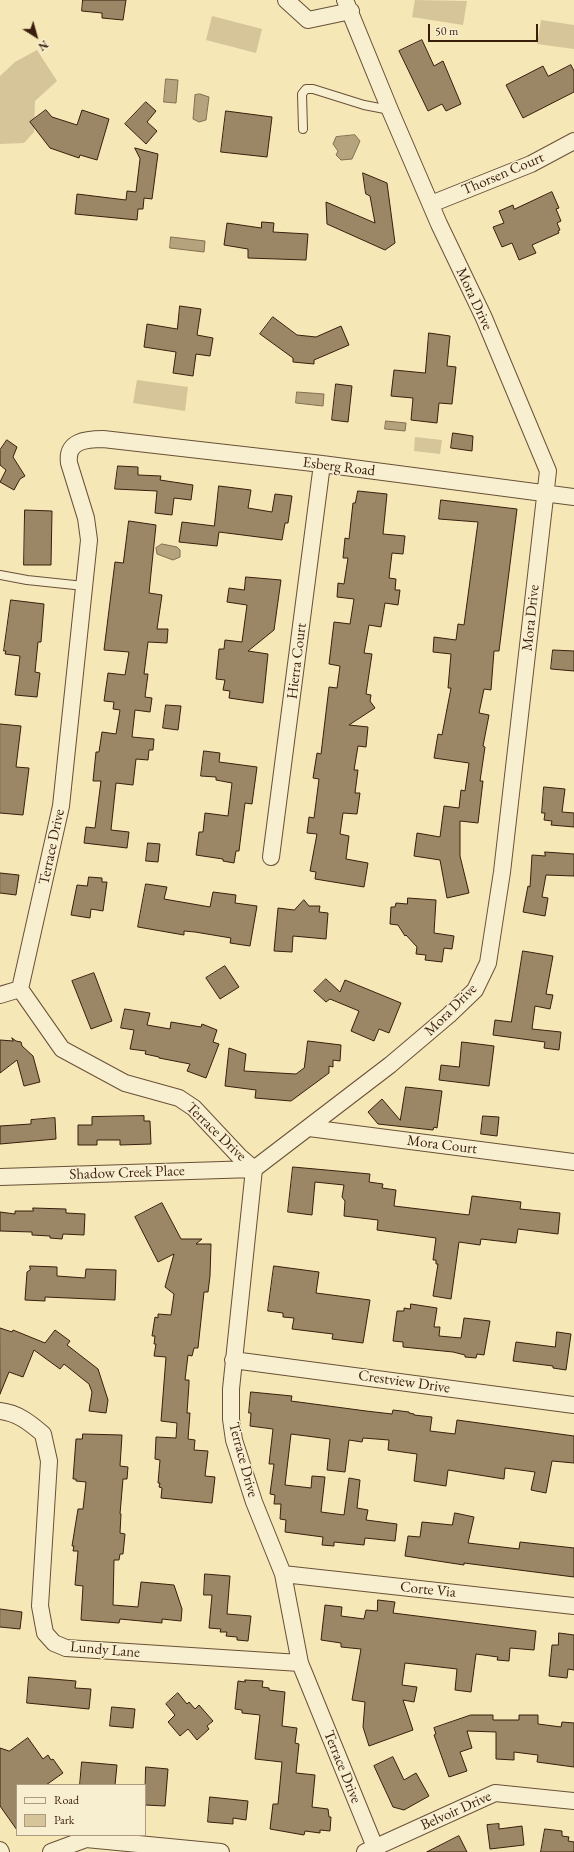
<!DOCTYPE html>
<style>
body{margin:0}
#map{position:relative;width:574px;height:1852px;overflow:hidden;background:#f5e7b6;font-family:"EB Garamond",serif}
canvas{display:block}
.legend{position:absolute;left:16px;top:1784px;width:130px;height:52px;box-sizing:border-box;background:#f8efd0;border:1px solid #ac9b82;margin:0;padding:5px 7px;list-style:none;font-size:12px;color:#3a1e0d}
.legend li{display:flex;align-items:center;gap:8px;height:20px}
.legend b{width:20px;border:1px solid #ac9b82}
.north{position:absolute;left:16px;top:16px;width:40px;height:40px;-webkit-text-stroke:3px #f8efd0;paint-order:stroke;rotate:143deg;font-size:11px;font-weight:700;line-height:16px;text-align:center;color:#3a1e0d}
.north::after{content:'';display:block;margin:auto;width:14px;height:18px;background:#3a1e0d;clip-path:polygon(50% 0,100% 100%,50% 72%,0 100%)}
.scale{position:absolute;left:428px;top:24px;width:110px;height:18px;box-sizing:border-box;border:2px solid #3a1e0d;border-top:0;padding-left:5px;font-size:12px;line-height:14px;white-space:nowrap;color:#3a1e0d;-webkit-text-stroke:3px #f8efd0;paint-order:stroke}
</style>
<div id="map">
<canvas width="574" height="1852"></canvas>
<ul class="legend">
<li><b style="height:5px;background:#f8efd0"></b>Road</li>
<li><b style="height:11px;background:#d5c599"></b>Park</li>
</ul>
<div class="north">N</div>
<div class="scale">50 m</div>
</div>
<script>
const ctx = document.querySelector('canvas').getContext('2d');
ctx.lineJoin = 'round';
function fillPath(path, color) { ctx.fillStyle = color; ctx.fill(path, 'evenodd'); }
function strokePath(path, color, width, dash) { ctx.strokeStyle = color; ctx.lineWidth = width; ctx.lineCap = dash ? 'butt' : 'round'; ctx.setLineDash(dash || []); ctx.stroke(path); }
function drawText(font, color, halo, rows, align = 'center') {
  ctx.font = font + ' "EB Garamond",serif'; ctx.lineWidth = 3; ctx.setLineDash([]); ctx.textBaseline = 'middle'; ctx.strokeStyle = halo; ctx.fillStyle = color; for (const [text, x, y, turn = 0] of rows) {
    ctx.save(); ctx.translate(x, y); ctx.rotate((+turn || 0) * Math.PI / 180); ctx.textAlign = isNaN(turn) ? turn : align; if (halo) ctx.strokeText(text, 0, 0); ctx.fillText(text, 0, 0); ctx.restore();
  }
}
fillPath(new Path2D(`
 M415,0L467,1L463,25L412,17Z
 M212,16L262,29L256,53L206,40Z
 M541,20L574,25V49L537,44Z
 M37,50L57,81L35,101L34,132L24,143L0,144V76L15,62Z
 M137,380L188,387L185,411L133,403Z
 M415,437L442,440L440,454L414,451Z`), '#d5c599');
const water = new Path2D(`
 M166,79L178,80L176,103L164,102Z
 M200,94L209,97L206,120L199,122L193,119L195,95Z
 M355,135L360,141L352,159L341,160L336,155L338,151L333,144L336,137Z
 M171,237L205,241L204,252L170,248Z
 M297,392L324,394L323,406L296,403Z
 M386,421L406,423L405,431L385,429Z
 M162,544L177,547L180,550V557L173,560L157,554L156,548Z`);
fillPath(water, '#b5a37d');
strokePath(water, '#846e50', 1);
const building = new Path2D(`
 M83,0H126L123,20L102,18V13L82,11Z
 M422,40L434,66L443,61L461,104L446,111L442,104L428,111L399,51Z
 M571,65L574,71V92L523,118L506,85L543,66L548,76Z
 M146,102L156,111L147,122L157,131L146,144L125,124Z
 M46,110L52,117L77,125L82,110L109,119L97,160L80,155L79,158L50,148L30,122Z
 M226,111L272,117L267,157L221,152Z
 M135,148L158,154L152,199L144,198L143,209H138L137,220L75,214L77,194L126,200L127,191L136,192L140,159Z
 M363,173L387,183L395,243L385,250L327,224L326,202L375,223L370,196L366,194Z
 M552,192L559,208L556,209L561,221L557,223L560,230L558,231L559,233L532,245L536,253L519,260L512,243L502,247L493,227L504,223L499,211L513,205L514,209Z
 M262,222L274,223L273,232L308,234L306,260L248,258V249L224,245L227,223L261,228Z
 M180,306L201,309L197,335L213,338L210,356L196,354L193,376L173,373L176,352L144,347L147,324L177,329Z
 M273,317L297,335L316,337L341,326L349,345L314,360V364L293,362V358L260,334Z
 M429,333L450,336L447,366L456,367L452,404L439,403L437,423L411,420L413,398L391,396L394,370L425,373Z
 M336,384L352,386L348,422L332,420Z
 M453,433L473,436L472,451L451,448Z
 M7,440L17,447L13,457L25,476L20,479L14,490L0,482L6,470L0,465V450Z
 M118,466L138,467V475L161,476L160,480L193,485L191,500L174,498L172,515L155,513L157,491L115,489Z
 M219,486L251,490L248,508L272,512L275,494L292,496L288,523H285L282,540L219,532L217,546L179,542L182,522L214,526Z
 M358,491L387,494L383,534L405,536L403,554L392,553L389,578L396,579L395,590H400L398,605L385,603L381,627L369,625L364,653L372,654L366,694L371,695L370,701L375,708L349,725L368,727L366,747L358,746L354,770H358L355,793H360L357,814L343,813L340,834L349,836L346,859L368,863L364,887L315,879L316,872L310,871L317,834L307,833L309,817L314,818L319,779L313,778L317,753L321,754L329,687L337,688L340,666L329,664L334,622L350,624L354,599L337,597L338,583L344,584L348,558H343L345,538L349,539L353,503H355Z
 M441,500L517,509L499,651H494L491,690L484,689L479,713L489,715L483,746L485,747L480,781H483L478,823L460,821V856L469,893L447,898L440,860L414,856L417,833L440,837L444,806L459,808L461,790L465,791L469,763L434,758L438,734L442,735L451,688H448L451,654L433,652L434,637L456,640L458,624L464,625L478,522L439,519Z
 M25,510L52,511L51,565H24Z
 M129,521L156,525L149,593L162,595L157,629H168L167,643L148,642L144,674H148L145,697L152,698L150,712L135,710L132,737L154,739L153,750H149L148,760L136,759L133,785L116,783L111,830L129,832L127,848L84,843L86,827L95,828L101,781H93L96,752H99L102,732L116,734L120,710L113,709L114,702L104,701L108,673L125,675L129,652L104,650L115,562L123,563Z
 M246,577L281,580L274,630L248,651L268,654L263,703L229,698L230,691L223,690L225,680L216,679L219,649H224L225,640L242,642L247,605L227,602L229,588L244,590Z
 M11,600L44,604L41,642H38L35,672L40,673L37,697L15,695L20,656L5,654L6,651H4Z
 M553,650L574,651V671L551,669Z
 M166,705L181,706L178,730L163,728Z
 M0,724L21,726L16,767L29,768L23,815L0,813Z
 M204,751L220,753L219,762L257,767L252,804L245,803L239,851H236L234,863L223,861V859L196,855L199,832H203L205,813L228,816L232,783L216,780V777L201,776Z
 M544,787L565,789L562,812L574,813V827L551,825L552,821L544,820L545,813H542Z
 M148,843L160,844L158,862L146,861Z
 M545,852L574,854V876L546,875L542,897L548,898L545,916L523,912L528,886L530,887L532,855L545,856Z
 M0,873L19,875L16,895L0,893Z
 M89,877L102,878V882H107L103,911L91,909L90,918L71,915L77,885L87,886Z
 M146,884L167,887L164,899L210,907L213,892L236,895L235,903L257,906L250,946L230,943L231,938L195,932L184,931V935L138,927Z
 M408,898L436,900L434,933L454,936L452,949L444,948L442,962L425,960L426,955L416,954L417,947L406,935L405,936L398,925L390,924L391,907H395L396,903L407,904Z
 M304,900L309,906H320L319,912L328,913L326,939L293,936L292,952L274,951L278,908L294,910Z
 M523,951L553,956L546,994L553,995L550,1009L535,1006L532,1029L561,1032L559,1050L544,1048L545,1042L493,1035L495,1020L511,1022Z
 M225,966L239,987L220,999L206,978Z
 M94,973L112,1021L91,1029L72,981Z
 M326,979L340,992L345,980L401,1003L389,1033L379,1029L374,1041L351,1031L359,1011L330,999L326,1002L314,991Z
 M125,1009L150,1013L147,1025L170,1029L171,1022L201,1027L202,1024L217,1030L213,1042L219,1044L206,1078L187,1071L190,1064L159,1058V1057L145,1054L146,1051L130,1049L134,1030L121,1028Z
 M12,1038L16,1041L21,1042L22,1046L33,1056L40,1082L24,1086L17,1060L0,1073V1040L13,1041Z
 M308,1041L341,1045L340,1061L333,1060V1067L329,1066V1073L291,1101L255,1098L256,1090L225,1086L229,1048L246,1054L244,1071L296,1074L304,1068Z
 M462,1042L494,1046L489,1086L439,1080L441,1065L459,1067Z
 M406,1087L442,1091L437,1128L434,1127L433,1130L378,1124L368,1112L382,1099L400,1120Z
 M144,1116V1121H150L151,1144L120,1145V1140H97V1145H78V1125H92V1117Z
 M483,1116L499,1117L497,1136L481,1134Z
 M55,1118L56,1139L0,1144V1126L31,1124V1120Z
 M293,1167L370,1174L369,1182L383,1184L382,1188L396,1190L394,1206L469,1215L472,1196L521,1202L520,1209L560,1213L558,1234L518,1229L516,1243L481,1239L480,1245L459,1242L451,1299L433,1296L438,1264H436V1260H433L436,1238L377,1230L378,1220L344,1216L345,1201L342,1197L344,1185L315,1182L312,1215L288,1212Z
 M162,1203L181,1239H202L196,1244H211L210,1276L208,1292H204L198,1348H194L192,1356L188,1355L185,1380H189V1384L187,1413H190L188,1439L195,1440L194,1450L208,1451L205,1476L215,1477L212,1503L161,1498L162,1488L159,1487L160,1483H158L160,1460L155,1459L156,1437L176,1438L177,1423L161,1421L166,1357L154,1356L156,1344H154L155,1336H152L155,1317L158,1318V1314L171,1315L174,1294L165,1287L174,1254L158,1262L135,1217Z
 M33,1208L66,1209V1213L85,1214L84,1235L63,1234L62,1239L50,1238V1236L32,1235V1232L0,1231V1212L15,1214V1211H33Z
 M30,1266L57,1267V1276L85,1278L86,1269L116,1270L115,1300L45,1297V1301L25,1300L27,1272L30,1270Z
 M274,1266L319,1272L316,1293L370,1300L363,1343L332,1339L333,1334L292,1329L294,1318L283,1317V1313L268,1311Z
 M411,1304L437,1308L434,1327H440L439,1336L461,1338L464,1318L490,1321L484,1355L477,1354L476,1358L465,1357V1355L453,1352L403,1347V1342L393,1341L397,1311H404V1308L410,1309Z
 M0,1328L12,1332L13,1330L45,1343L55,1330L70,1341L67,1345L98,1369L108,1400L106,1413L89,1411L92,1392L89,1384L64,1364L60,1369L34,1350L23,1377L9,1372L0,1394Z
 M557,1332L571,1334L566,1370L553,1368V1366L513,1361L516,1342L555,1347Z
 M251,1392L292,1396L291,1401L366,1411L392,1414L393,1410L409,1412V1413L414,1414V1415L432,1417L430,1431L455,1434L457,1420L574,1436V1463L552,1461L546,1493L531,1490L535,1472L505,1468L504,1479L448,1470L446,1486L414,1481L417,1454L388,1450L389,1440L363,1438L362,1442L349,1440L345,1472L327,1470L330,1439L291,1434L285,1485L311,1488L312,1476L325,1477L321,1512L344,1515L349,1478L360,1480L357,1508L368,1510L366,1520L397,1524L395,1541L365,1538L364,1545L334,1542V1546L322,1545L323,1537L285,1532L286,1520L280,1519L281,1504H274L275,1495L270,1494L274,1464H269L273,1429L250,1426L251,1413H249Z
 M83,1434L122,1435L120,1466L128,1467L127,1479H123L120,1514H121L120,1533L125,1534L123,1554H120L119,1560H114L113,1605L138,1607L141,1582L174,1585L182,1609L181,1621L162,1619V1623L120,1619L119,1623L81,1620L83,1586L75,1585L78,1551H73L74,1546H72L78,1509H83L86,1482L76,1481V1479H73L76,1439H82Z
 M455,1513L474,1517L468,1543L519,1549L520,1542L574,1548V1577L464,1563V1565L405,1556L408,1536L420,1537L422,1522L452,1525Z
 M205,1574L230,1576L227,1614L251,1616L248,1641L237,1640V1637L226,1636L227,1632H220L221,1629L209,1628L212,1595H204Z
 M378,1600L395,1602L393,1613L536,1631L534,1650L510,1648L509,1661L497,1660L498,1657L476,1654L471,1692L455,1690L457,1669L405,1663L402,1685L417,1687L414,1702L403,1700L413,1730L369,1746L363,1727L365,1702L352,1700L361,1649L341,1647V1643L321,1640L325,1605L342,1607L341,1616L364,1619L366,1610L377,1611Z
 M0,1609L22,1612L20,1629L0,1627Z
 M559,1633L574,1635V1670L568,1669L567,1678L549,1676L552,1645H558Z
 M29,1677L76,1681L75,1688L91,1689L89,1709L27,1703Z
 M245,1680L263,1681L262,1687L269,1688V1690L285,1692L282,1726L297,1728L295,1743L299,1744L296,1773L315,1775L312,1807L328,1809L329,1817H331L330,1831L320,1830V1833L305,1831L304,1835L270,1829L273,1804H278L282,1762L255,1759L260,1715L242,1713V1710L235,1709L238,1681L245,1682Z
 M178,1693L187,1704L189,1702L195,1709L199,1705L213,1721L207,1726L209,1729L197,1740L188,1729L180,1736L168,1722L175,1715L166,1704Z
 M112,1707L135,1709L133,1728L110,1726Z
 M471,1715H493V1720H519V1715H538V1724L561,1727L562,1722L574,1723V1767L537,1762L538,1755L514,1752V1760L496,1759V1732L467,1731L472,1748L460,1752L467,1771L449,1777L434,1735L436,1734L434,1728Z
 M28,1738L43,1759L48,1755L51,1760L53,1759L63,1773L46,1785H17V1830L0,1806V1748L9,1751Z
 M393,1757L404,1780L416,1773L429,1796L404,1810L393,1807L374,1766Z
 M82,1762L117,1765L115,1785H80Z
 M146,1767L168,1769L165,1806L145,1805Z
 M210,1797L248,1801L246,1820L233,1818V1824L208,1822Z
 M499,1824V1829L522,1826L524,1845L490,1849L487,1825Z
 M545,1829L562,1831V1836L569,1837L568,1841L574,1842V1852H541Z
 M459,1836L467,1852H427Z`);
fillPath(building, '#9b8765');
strokePath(building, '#3a1e0d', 1);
const service = new Path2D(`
 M303,129L302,94L306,89H313L364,105L390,110
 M0,575L27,580L84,586`);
const minor = new Path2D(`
 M286,0L308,20L351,11
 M431,204L531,164L574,141
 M271,857L322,464
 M0,995L20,989
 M309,1128L574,1162
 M254,1169L239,1156L194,1108L179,1098L125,1083L62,1049L20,989L61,806L89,540L86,518L69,463C66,441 86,439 103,439L322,464L574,497
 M254,1169L390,1065L449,1015L475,990L488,963L502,872L548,471L484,318L439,224L390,110L345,0
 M254,1169L231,1389V1419L234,1440L254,1502L283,1574L300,1663L377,1852
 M0,1177L254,1169
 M233,1360L574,1405
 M0,1411C18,1413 30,1423 43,1434L49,1461L40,1606L45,1633L54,1643L66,1648L300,1663
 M283,1574L574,1606
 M0,1850L1,1852
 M51,1852L86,1839L221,1852
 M365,1852L495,1793L574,1801`);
strokePath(service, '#695037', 10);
strokePath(minor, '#695037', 18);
strokePath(service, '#f8efd0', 8);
strokePath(minor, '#f8efd0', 16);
drawText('15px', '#3a1e0d', '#f8efd0', [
 ["Thorsen Court",503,174,-23],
 ["Mora Drive",474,299,65],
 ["Esberg Road",339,467,7],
 ["Mora Drive",531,618,-84],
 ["Hierra Court",297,661,-83],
 ["Terrace Drive",52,847,-78],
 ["Mora Drive",451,1010,-45],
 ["Terrace Drive",216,1132,44],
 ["Mora Court",442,1145,7],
 ["Shadow Creek Place",127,1173,-2],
 ["Crestview Drive",404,1382,8],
 ["Terrace Drive",243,1460,75],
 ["Corte Via",428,1590,6],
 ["Lundy Lane",105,1650,5],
 ["Terrace Drive",342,1767,68],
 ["Belvoir Drive",456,1811,-24]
]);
</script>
